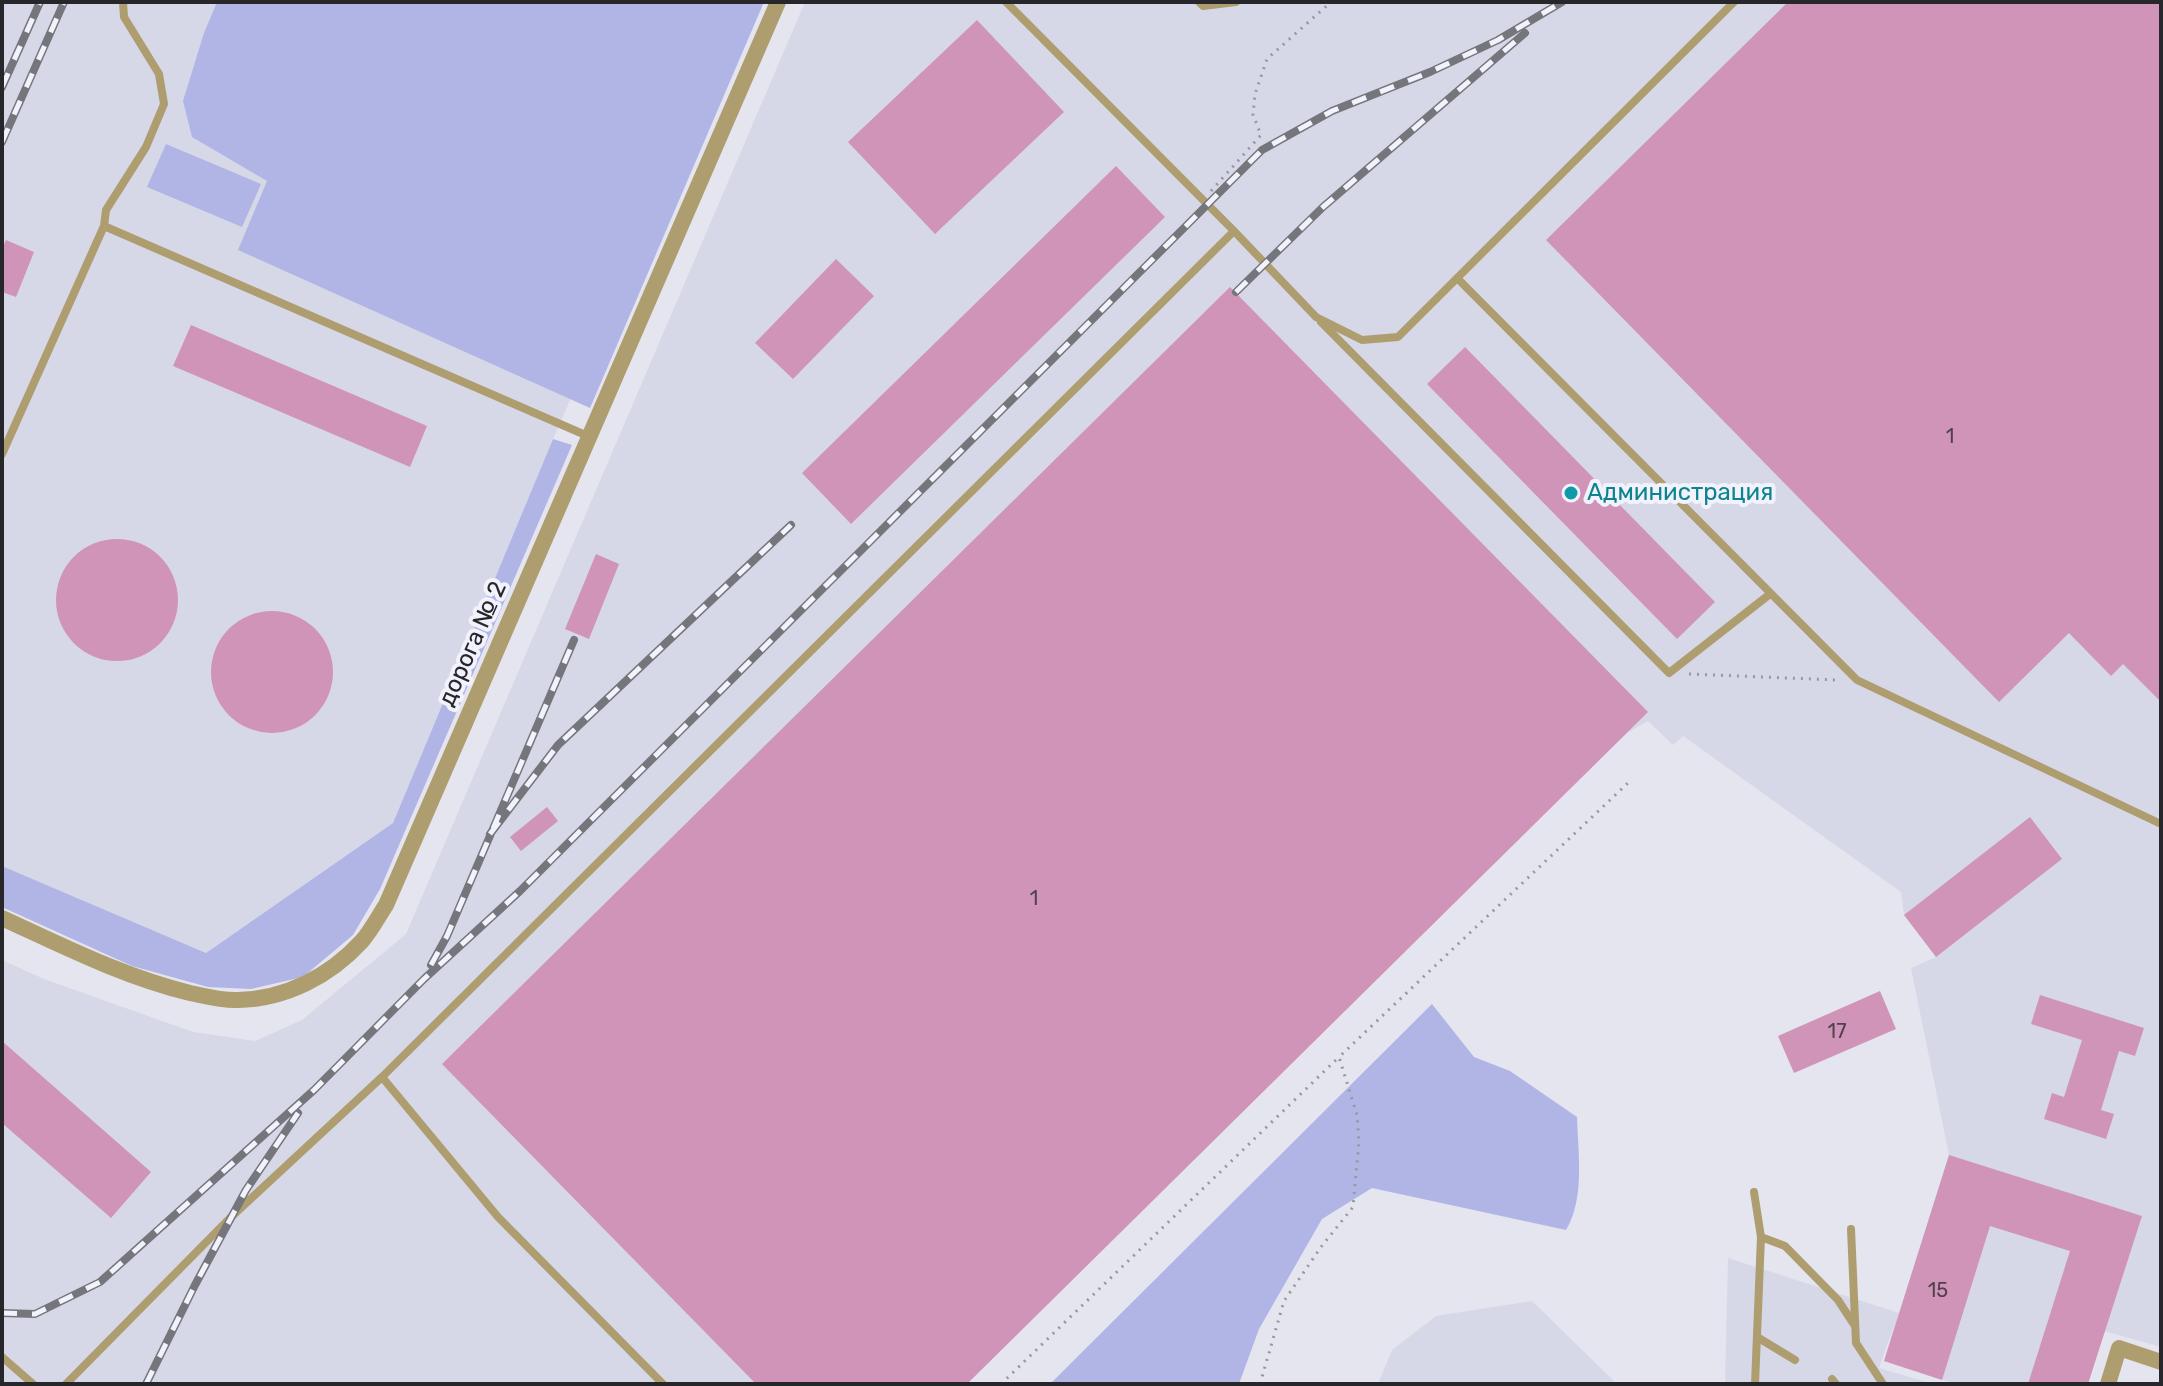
<!DOCTYPE html>
<meta charset="utf-8">
<style>
body{margin:0}
#map{position:relative;width:2163px;height:1386px;overflow:hidden;background:#e4e5ee;font-family:Rubik,sans-serif}
canvas{display:block}
.frame{position:absolute;inset:0;border:4px solid #27272b;pointer-events:none}
</style>
<div id="map">
<canvas width="2163" height="1386"></canvas>
<div class="frame"></div>
</div>
<script>
const ctx = document.querySelector('canvas').getContext('2d');
ctx.lineJoin = 'round';
function fillPath(path, color) { ctx.fillStyle = color; ctx.fill(path, 'evenodd'); }
function strokePath(path, color, width, dash) { ctx.strokeStyle = color; ctx.lineWidth = width; ctx.lineCap = dash ? 'butt' : 'round'; ctx.setLineDash(dash || []); ctx.stroke(path); }
function drawText(font, color, halo, rows, align = 'center') {
  ctx.font = font + ' Rubik,sans-serif'; ctx.lineWidth = 8; ctx.setLineDash([]); ctx.textBaseline = 'middle'; ctx.strokeStyle = halo; ctx.fillStyle = color; for (const [text, x, y, turn = 0] of rows) {
    ctx.save(); ctx.translate(x, y); ctx.rotate((+turn || 0) * Math.PI / 180); ctx.textAlign = isNaN(turn) ? turn : align; if (halo) ctx.strokeText(text, 0, 0); ctx.fillText(text, 0, 0); ctx.restore();
  }
}
fillPath(new Path2D(`
 M2,2H231L644,231L553,439L393,823L206,953L2,866Z
 M805,2H2161V1347L2104,1331L2088,1384H1956L1884,1361L1896,1320L1879,1368L1933,1384H1725L1728,1258L1899,1313L1949,1155L1911,968L1936,957L1904,915L1901,892L1683,736L1673,745L1648,721L1627,733L964,1384H2V960L44,979L193,1032L255,1041L302,1020L406,934Z
 M1532,1301L1617,1384H1378L1392,1350L1436,1316Z`), '#d6d8e8');
fillPath(new Path2D(`
 M217,2H764L590,408L238,250L267,181L192,137L183,101L204,33Z
 M166,144L261,184L242,227L147,187Z
 M553,439L572,445L380,889L353,935L303,977L251,989L208,987L132,966L2,907V866L206,953L393,823Z
 M1432,1004L1474,1057L1510,1071L1577,1117C1578,1153 1585,1198 1566,1230L1372,1188L1322,1219L1259,1329L1239,1384H1050Z`), '#b0b5e5');
fillPath(new Path2D(`
 M1788,2H2161V702L2123,664L2111,676L2069,633L1999,702L1546,240Z
 M977,20L1064,112L935,234L848,142Z
 M1116,166L1165,217L851,524L802,473Z
 M6,240L34,252L16,297L2,292V249Z
 M836,259L874,296L793,379L755,343Z
 M1230,287L1648,712L967,1384H756L442,1064Z
 M191,325L427,426L410,467L173,366Z
 M1465,347L1715,602L1677,639L1427,384Z
 M56 600a61 61 0 1 1 122 0a61 61 0 1 1-122 0Z
 M596,554L619,564L589,639L565,629Z
 M211 672a61 61 0 1 1 122 0a61 61 0 1 1-122 0Z
 M547,807L558,821L521,851L510,837Z
 M2030,817L2062,859L1936,957L1904,915Z
 M1880,991L1896,1029L1794,1073L1778,1036Z
 M2040,995L2144,1028L2135,1056L2119,1051L2101,1110L2114,1114L2106,1139L2044,1119L2052,1093L2064,1097L2082,1040L2031,1024Z
 M2,1041L151,1172L111,1218L2,1123Z
 M1949,1155L2142,1216L2088,1384H2028L2070,1251L1990,1226L1942,1380L1884,1361Z`), '#d094b8');
strokePath(new Path2D(`
 M1211,191L1261,135L1253,115L1255,94L1267,59L1331,2
 M1689,674L1837,680
 M1001,1384L1339,1057
 M1260,1384L1284,1301L1321,1247L1353,1207L1359,1142L1357,1115L1339,1057L1630,781`), '#97979e', 3, [2, 6]);
strokePath(new Path2D(`
 M1006,2L1234,231L1316,317L1362,340L1398,337L1734,2
 M1199,2L1203,6L1236,2
 M104,226L106,210L146,147L164,104L159,74L124,17L123,2
 M1457,278L1857,680L2161,824
 M1321,322L1669,673L1770,594
 M2,454L104,226L590,437
 M382,1077L498,1217L663,1384
 M1754,1192L1761,1237L1755,1384
 M1851,1229L1856,1343L1883,1384
 M1761,1237L1785,1246L1838,1300L1855,1326
 M1757,1337L1795,1360
 M2,1357L33,1384
 M1832,1379L1836,1384
 M66,1384L230,1218L382,1077L1234,231`), '#ae9d6f', 8);
strokePath(new Path2D(`
 M2,918C63,946 124,977 190,993C205,996 223,1001 238,1000C286,999 330,976 362,941C371,931 378,917 386,905L778,2
 M2108,1384L2119,1348L2161,1362`), '#ae9d6f', 16);
const rail = new Path2D(`
 M2,87L40,2
 M2,142L64,2
 M1236,292L1323,207L1525,33
 M490,834L558,745L791,525
 M431,965L447,936L574,640
 M2,1313L35,1314L100,1282L314,1090L424,979L520,891L1262,150L1332,111L1430,72L1498,40L1562,2
 M146,1384L195,1285L246,1190L298,1113`);
strokePath(rail, '#75767c', 8);
strokePath(rail, '#f1f2fc', 5, [15]);
for (const [x, y, r, color] of [
 [1571,493,8,"#0f9aa8"]
]) { const dot = new Path2D(); dot.arc(x, y, r, 0, 2 * Math.PI); ctx.fillStyle = color; ctx.fill(dot); strokePath(dot, '#f1f2fc', 3); }
drawText('20px', '#51424e', null, [
 ["1",1950,437],
 ["1",1034,899],
 ["17",1837,1032],
 ["15",1938,1291]
]);
drawText('24px', '#0d838f', '#f1f2fc', [
 ["Администрация",1587,493]
], 'left');
drawText('24px', '#27272b', '#f1f2fc', [
 ["дорога № 2",473,644,-66]
]);
</script>
